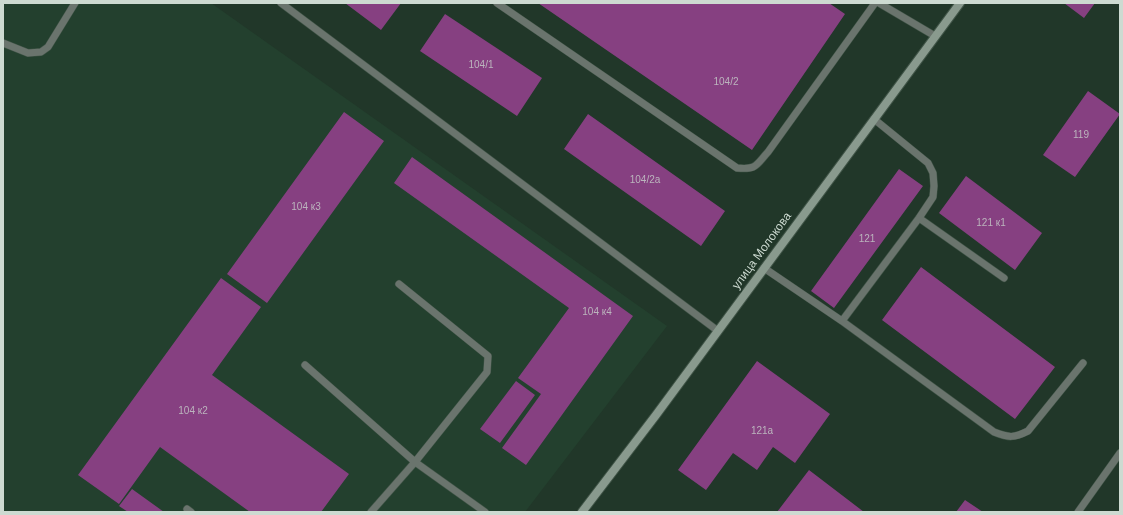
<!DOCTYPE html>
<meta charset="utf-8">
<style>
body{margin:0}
#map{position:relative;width:1123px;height:515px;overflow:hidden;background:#213729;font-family:Arial,sans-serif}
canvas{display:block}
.frame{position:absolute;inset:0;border:4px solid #cddad1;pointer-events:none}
</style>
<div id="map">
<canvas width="1123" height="515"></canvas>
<div class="frame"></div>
</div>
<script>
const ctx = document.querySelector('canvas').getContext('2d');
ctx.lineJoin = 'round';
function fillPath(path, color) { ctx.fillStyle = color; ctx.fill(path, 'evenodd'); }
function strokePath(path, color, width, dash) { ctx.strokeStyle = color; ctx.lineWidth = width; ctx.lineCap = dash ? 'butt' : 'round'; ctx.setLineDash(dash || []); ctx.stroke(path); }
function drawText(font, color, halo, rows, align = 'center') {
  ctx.font = font + ' Arial,sans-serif'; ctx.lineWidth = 3; ctx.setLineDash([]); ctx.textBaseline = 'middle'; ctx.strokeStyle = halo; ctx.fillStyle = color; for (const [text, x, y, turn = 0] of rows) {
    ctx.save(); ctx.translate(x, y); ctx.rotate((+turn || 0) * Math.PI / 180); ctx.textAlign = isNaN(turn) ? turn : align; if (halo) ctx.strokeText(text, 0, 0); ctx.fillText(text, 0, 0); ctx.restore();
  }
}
fillPath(new Path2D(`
 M3,3H211L667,326L525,512H3Z`), '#23402e');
fillPath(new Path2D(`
 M345,3H401L381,30Z
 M538,3H829L845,14L752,150Z
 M1064,3H1095L1084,18Z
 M445,14L542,78L517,116L420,51Z
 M1088,91L1120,114L1075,177L1043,155Z
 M344,112L384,141L267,303L227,274Z
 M588,114L725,211L701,246L564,149Z
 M412,157L633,316L526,465L502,448L541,394L518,378L569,308L394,183Z
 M899,169L923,186L834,308L811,291Z
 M966,176L1042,233L1015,270L939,213Z
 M921,267L1055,367L1015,419L882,320Z
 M221,278L261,307L212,375L349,474L321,512H250L160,447L119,504L78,475Z
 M757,361L830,414L795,463L773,447L757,470L733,453L706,490L678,470Z
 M516,381L535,395L500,443L480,429Z
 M809,470L864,512H777Z
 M132,489L164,512H128L119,506Z
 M965,500L983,512H956Z`), '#864081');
const lane = new Path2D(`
 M281,3L718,331
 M497,3L737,168C757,170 756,165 768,152L875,3
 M879,3L935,36
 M3,43L28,53L41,52L48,47L75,3
 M919,218L1004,278
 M764,268L842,321L994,432C1009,438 1014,438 1028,431L1083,363
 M842,321L919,218L933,197L934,186L933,173L928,163L874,119
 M305,365L415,462L485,512
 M187,509L191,512
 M371,512L415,462L487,372L488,356L399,284
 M1078,512L1120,453`);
const secondary = new Path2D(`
 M582,512L656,415L960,3`);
strokePath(lane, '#405447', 8);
strokePath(secondary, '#405447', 10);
strokePath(lane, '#6a746d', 7);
strokePath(secondary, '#899a8e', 8);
drawText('10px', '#bbb4bd', null, [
 ["104/1",481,65],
 ["104/2",726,82],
 ["119",1081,135],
 ["104/2а",645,180],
 ["104 к3",306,207],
 ["121 к1",991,223],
 ["121",867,239],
 ["104 к4",597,312],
 ["104 к2",193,411],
 ["121а",762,431]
]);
drawText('12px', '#cddad1', '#213729', [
 ["улица Молокова",762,251,-54]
]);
</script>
